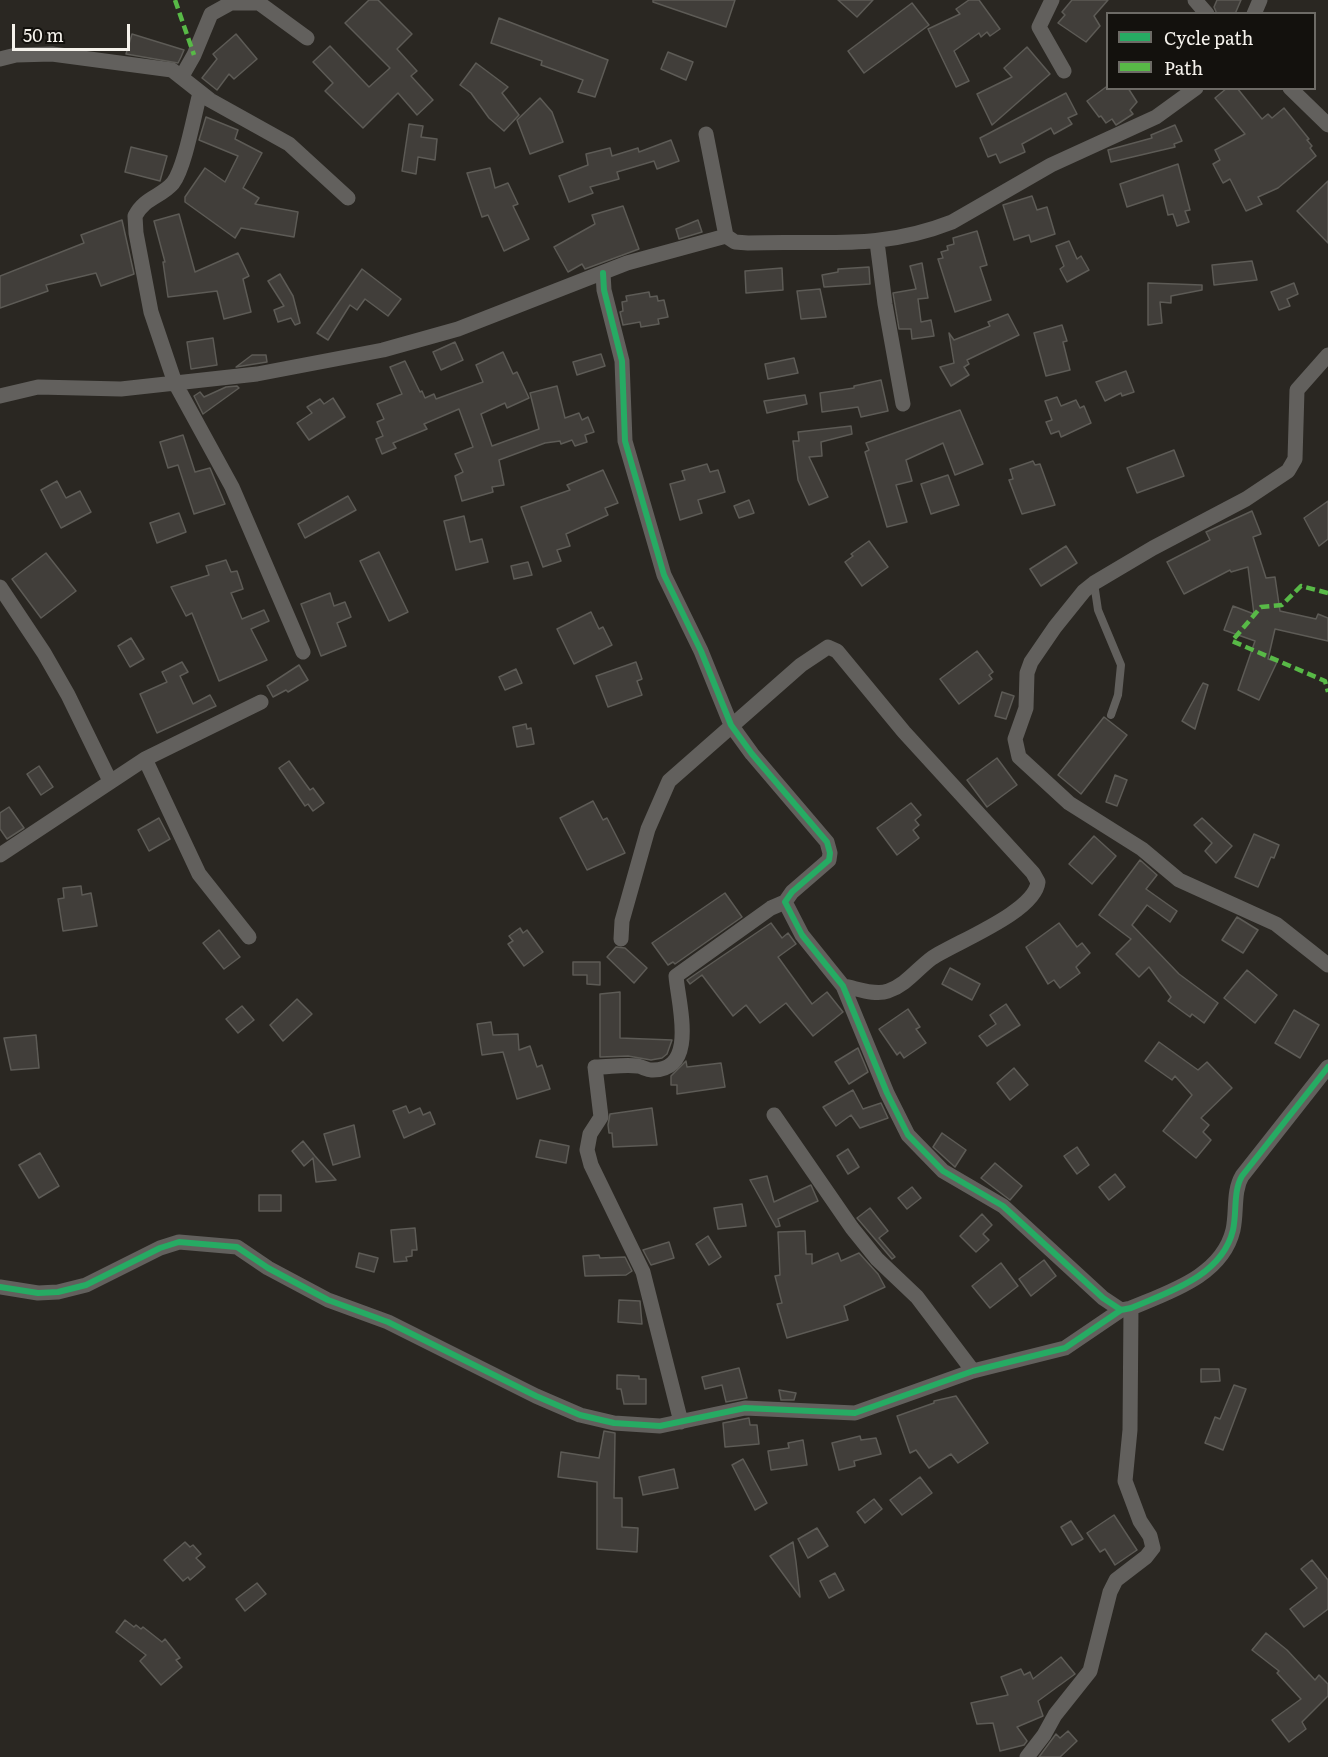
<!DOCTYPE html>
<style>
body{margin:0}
#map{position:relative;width:1328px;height:1757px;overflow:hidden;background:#2a2722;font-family:Literata,serif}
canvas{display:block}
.legend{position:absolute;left:1106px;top:12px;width:210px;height:78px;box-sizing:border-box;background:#13110d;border:2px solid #6d6b66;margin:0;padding:8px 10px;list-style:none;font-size:18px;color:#f5f2ec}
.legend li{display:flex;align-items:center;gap:12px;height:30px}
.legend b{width:30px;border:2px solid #6d6b66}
.scale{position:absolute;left:12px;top:24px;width:118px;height:27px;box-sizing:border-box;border:3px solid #f5f2ec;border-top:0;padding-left:8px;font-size:18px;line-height:21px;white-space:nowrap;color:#f5f2ec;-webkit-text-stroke:4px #13110d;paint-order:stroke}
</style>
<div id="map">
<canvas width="1328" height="1757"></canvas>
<ul class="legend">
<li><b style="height:8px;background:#26ab63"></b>Cycle path</li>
<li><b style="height:8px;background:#58b947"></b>Path</li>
</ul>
<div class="scale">50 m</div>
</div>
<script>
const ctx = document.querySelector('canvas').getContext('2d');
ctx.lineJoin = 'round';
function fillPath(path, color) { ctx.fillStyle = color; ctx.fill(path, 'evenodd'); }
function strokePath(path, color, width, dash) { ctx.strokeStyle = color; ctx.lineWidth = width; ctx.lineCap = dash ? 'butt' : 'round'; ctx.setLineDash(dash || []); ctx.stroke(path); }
const building = new Path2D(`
 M369,0H378L412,34L397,49L417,71L411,76L433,100L417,115L398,93L363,128L325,91L333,83L313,62L330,46L369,87L390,68L345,23Z
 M653,0H735L726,27L653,2Z
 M838,0H873L857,17Z
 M969,0H979L1000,29L990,36L987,32L981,37L979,33L954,51L969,81L956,87L928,29L960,14L956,9Z
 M1072,0H1108L1094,16L1100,26L1086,42L1058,23L1065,15L1062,12Z
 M1217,0H1241L1235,14H1217L1214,7Z
 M912,3L929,25L864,73L848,51Z
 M499,18L608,60L595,97L578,92L583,80L541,65L542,61L491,43Z
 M132,34L184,50L181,57L178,63L126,54Z
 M236,34L257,59L234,79L229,74L217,90L202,78L217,59L213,54Z
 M1027,47L1050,74L992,125L977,94L1012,77L1004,68Z
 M668,52L693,62L686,80L661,69Z
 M476,63L508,87L502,93L519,115L504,131L489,118L471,93L460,85Z
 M1106,87L1128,88L1137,102L1130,110L1133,114L1116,125L1112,119L1106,123L1101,116L1099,117L1087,101Z
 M1227,88H1237L1262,119L1268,114L1272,118L1284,108L1309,139L1307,140L1312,146L1310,148L1316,156L1278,188L1258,197L1262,204L1246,211L1230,179L1223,183L1213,164L1220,160L1215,150L1245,134L1215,98Z
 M1066,93L1077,114L1068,118L1072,124L1054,134L1051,128L1022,144L1025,152L1000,163L996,154L988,157L980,138Z
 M540,98L552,112L563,142L530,154L517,120Z
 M206,117L238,130L235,139L262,153L243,188L259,198L255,204L298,212L294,237L241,228L235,238L185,202V197L205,168L225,182L238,156L199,140Z
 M409,124L423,126L421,137L437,139L435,160L418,157L416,174L402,171Z
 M1175,125L1182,141L1174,144L1175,147L1111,162L1108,150L1152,138L1151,135Z
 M671,140L679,161L657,169L654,161L617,172L619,179L590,187L593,193L569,202L559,176L588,165L586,154L610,148L612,156L638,148L639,152Z
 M131,147L167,156L160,181L125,172Z
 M1178,164L1190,210L1185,211L1189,222L1177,226L1173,214L1168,215L1163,195L1127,207L1120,184Z
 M490,168L495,188L508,183L518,204L513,206L529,239L504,251L488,215L482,217L467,173Z
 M1328,181V243L1297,211Z
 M1032,196L1037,210L1047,207L1055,234L1031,242L1029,235L1014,240L1003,205Z
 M623,206L639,249L585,269L582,264L568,272L554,247L595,224L592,215Z
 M179,214L195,272L238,253L249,276L243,279L251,312L224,319L217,291L168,297L163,262H165L154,221Z
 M122,220L134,274L101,286L96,273L46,285L48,291L0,308V276L84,243L81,235Z
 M698,220L702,232L679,239L676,229Z
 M977,231L987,265L980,267L991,300L955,312L938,259L943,258L941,252L948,250L947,246L954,244L953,238Z
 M1069,241L1077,259L1081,256L1089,270L1067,282L1060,269L1064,266L1056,246Z
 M1252,261L1257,280L1214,285L1212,265Z
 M922,263L928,298L918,299L921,322L931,320L934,336L912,339L911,329H899L893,293L916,289L910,266Z
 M869,267L870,284L824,287L822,275L838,272V269Z
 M782,268L783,290L746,293L745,271Z
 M362,269L401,299L388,316L365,299L357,310L350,305L328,340L317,333Z
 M280,274L293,296L300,323L295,325L291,318L278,322L274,310L284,306L268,281Z
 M1148,283L1202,285V290L1171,296V303L1160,302L1162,323L1148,325Z
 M1294,283L1298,294L1287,299L1290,306L1279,310L1271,292Z
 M820,289L826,317L801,319L797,291Z
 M649,292L650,297L657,296L658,301L664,300L668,317L658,319L659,324L641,327L640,322L623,325L620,312L623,311L622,302L627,301L626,296Z
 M1008,314L1019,335L967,360L969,364L964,367L969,375L951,386L940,367L954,363L949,333L954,340L990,326L988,322Z
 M1062,325L1067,341L1063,342L1070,370L1046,376L1034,333Z
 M213,338L217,365L191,369L187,342Z
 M455,342L463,360L441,370L433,352Z
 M503,352L513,374L517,372L529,398L507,408L505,403L481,414L492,446L539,429L530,393L557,386L565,418L579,413L582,420L588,417L594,432L585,435L587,442L575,446L572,440L561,444L560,441L545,443L499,460L504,485L492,487L493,492L462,501L455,476L463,472L455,454L473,447L459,409L424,424L427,429L393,443L396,448L382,454L376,439L383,436L377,422L384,419L377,404L402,394L390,367L405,361L420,392L422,391L425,398L434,394L436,399L483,382L476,365Z
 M601,354L605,366L577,375L573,362Z
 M252,355H266L267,362L236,367Z
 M794,358L798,373L768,379L765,364Z
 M1126,371L1134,392L1122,396L1121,393L1105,401L1096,382Z
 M881,380L888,411L861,417L858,407L822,412L820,393L854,388V386Z
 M237,386L239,388L203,414L194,396L200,392L204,397L226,387Z
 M805,395L807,404L767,413L764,401Z
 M1057,397L1061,406L1076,400L1080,408L1084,406L1091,423L1061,437L1059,431L1051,434L1046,422L1052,420L1045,401Z
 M333,398L345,417L309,440L297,423L312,413L307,407L320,399L324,404Z
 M960,410L983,464L955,475L943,443L906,460L912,481L896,485L907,522L887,527L865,452L869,450L866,443Z
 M851,426L852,434L821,442L822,456L809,457L828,497L809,505L798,480L793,441H799L798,432Z
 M183,435L195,472L210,468L225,504L194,514L178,465L168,468L160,442Z
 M1174,450L1184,476L1137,493L1127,468Z
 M1033,461L1035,465L1040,464L1055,505L1022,514L1009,480L1013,479L1010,469Z
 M707,464L710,472L718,470L725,492L698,500L702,513L680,520L670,484L685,480L682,471Z
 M603,470L618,503L605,508L608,515L566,534L570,546L557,550L561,561L543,567L521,507L570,490L567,485Z
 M948,475L959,505L931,514L921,484Z
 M57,481L66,498L80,491L91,512L61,528L41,490Z
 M348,496L356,510L305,538L298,524Z
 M749,500L754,513L739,518L734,506Z
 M1328,501V539L1319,546L1304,518Z
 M1252,511L1261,534L1253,537L1266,578L1275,577L1280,611L1316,619L1318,614L1328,618V641L1275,629L1268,659L1277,662L1259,700L1238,690L1255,641L1224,630L1233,606L1254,614L1248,567L1231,572L1230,570L1184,594L1167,562L1210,540L1206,532Z
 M179,513L186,532L157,543L150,523Z
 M464,516L470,542L482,539L488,562L456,570L444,521Z
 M869,541L888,567L862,586L845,562L853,556L851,554Z
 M1066,546L1077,563L1041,586L1030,569Z
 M379,552L408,612L389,621L360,561Z
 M46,553L76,591L41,618L12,579Z
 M226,560L231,572L237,571L243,589L231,593L242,619L264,610L269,621L251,629L267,660L219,681L192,613L186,616L171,587L209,575L206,566Z
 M528,562L532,575L514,579L511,566Z
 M330,593L334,606L345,602L351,617L337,623L346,646L321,656L301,604Z
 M591,612L599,629L603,627L612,645L574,664L557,629Z
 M131,638L144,659L130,667L118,646Z
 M977,651L993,672L989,675L992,679L959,704L940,679Z
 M182,662L188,672L180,676L193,704L210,695L216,706L157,733L140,694L167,682L162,672Z
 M636,662L642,679L637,681L642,695L608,707L596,676Z
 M299,665L308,680L288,692L286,690L273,697L267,686Z
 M516,669L522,683L505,690L499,677Z
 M1203,683L1208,685L1195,729L1182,721Z
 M1002,692L1014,696L1006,719L995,716Z
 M1104,717L1127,735L1081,794L1058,775Z
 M526,724L527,729L531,728L534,744L517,747L513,727Z
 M997,758L1017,785L987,807L967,780Z
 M289,761L310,790L313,788L324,803L313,811L308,804L305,806L279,768Z
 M39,766L53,787L41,795L27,774Z
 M1115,775L1127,780L1117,806L1106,802Z
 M593,801L603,820L607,818L625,853L587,870L560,818Z
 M911,803L921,815L915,820L919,825L913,830L919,838L897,855L877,828Z
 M9,807L24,828L7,839L0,829V813Z
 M159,818L170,839L149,851L138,830Z
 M1202,818L1232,846L1216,863L1205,851L1212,843L1194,825Z
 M1254,834L1279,845L1274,858L1271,857L1258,887L1235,877Z
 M1094,836L1116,856L1092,884L1069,864Z
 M1140,860L1157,875L1146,889L1177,911L1170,922L1147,905L1132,925L1179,974L1218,1003L1204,1023L1192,1014L1190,1017L1168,1001L1171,997L1149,967L1139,977L1116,954L1131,939L1099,915Z
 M81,886L82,895L91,893L97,926L63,931L58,899L64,898L63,888Z
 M725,893L742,917L675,964L673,962L668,965L652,943Z
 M1237,917L1258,930L1243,953L1222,940Z
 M771,923L782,938L788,933L796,944L778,957L812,1004L827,992L843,1012L813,1036L786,1003L760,1023L746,1005L733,1016L702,975L690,984L687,980Z
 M1059,923L1077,947L1082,943L1090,953L1076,967L1080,973L1060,988L1054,980L1048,984L1026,947Z
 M520,928L523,933L527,930L543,952L524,966L508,944L513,941L509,936Z
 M219,930L240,957L224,969L203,943Z
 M616,947L625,948L647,968L634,983L607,957Z
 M573,962H600V985L587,984V975H573Z
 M950,968L980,984L972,1000L942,984Z
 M1247,970L1277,995L1255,1023L1224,998Z
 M620,992V1038L672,1040L667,1054L662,1058L651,1060L628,1056L600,1057V994Z
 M297,999L312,1014L283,1041L270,1025Z
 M1006,1004L1020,1025L987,1046L979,1036L996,1024L990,1015Z
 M242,1006L254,1020L238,1033L226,1019Z
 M908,1009L920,1027L916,1029L926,1043L904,1058L900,1052L897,1055L879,1029Z
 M1294,1010L1319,1025L1300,1058L1275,1043Z
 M491,1022L493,1035L518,1034L519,1050L530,1046L537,1067L542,1065L550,1089L517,1099L503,1052L482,1055L477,1024Z
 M36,1035L39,1068L11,1070L4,1038Z
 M1159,1042L1198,1070L1207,1062L1232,1088L1201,1118L1209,1125L1203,1132L1211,1140L1196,1158L1163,1131L1192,1095L1175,1076L1172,1080L1145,1061Z
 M858,1048L868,1072L849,1084L835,1062Z
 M686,1061L687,1067L721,1063L725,1087L677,1094V1085H671V1076Z
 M1014,1068L1028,1085L1010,1100L997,1083Z
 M853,1090L863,1109L881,1103L888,1118L860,1128L851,1115L836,1126L823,1107Z
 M406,1106L409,1113L420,1108L423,1115L430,1112L435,1124L404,1138L393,1111Z
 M652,1108L657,1145L613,1147L612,1133H609L608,1125L610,1114Z
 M354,1125L360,1157L333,1165L324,1134Z
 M942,1133L966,1150L955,1167L933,1147Z
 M540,1140L569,1146L566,1163L536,1157Z
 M303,1141L315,1156L336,1180L316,1182L313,1158L304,1166L292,1151Z
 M1077,1147L1089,1165L1077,1174L1064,1156Z
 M848,1149L859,1167L848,1174L837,1156Z
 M40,1153L59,1186L39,1198L19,1165Z
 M995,1163L1022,1186L1010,1200L981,1178Z
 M1115,1174L1125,1187L1109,1200L1099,1187Z
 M767,1176L774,1202L811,1185L818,1201L778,1219L780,1226L776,1227L750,1180Z
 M912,1187L921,1198L907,1209L898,1198Z
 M259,1195H281V1211H259Z
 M742,1204L746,1226L718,1229L714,1208Z
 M870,1208L888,1231L879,1238L895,1257L892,1259L857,1218Z
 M982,1214L992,1225L983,1234L989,1240L976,1252L960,1236Z
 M415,1228L417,1250H412V1256L406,1257L407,1261L394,1262L391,1230Z
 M805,1231L806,1254H812V1264L838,1253L841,1261L859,1253L878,1274L885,1287L844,1306L848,1320L787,1338L777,1304L782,1303L775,1276L780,1275L778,1232Z
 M708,1236L721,1257L709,1265L696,1244Z
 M669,1242L674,1258L651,1265L643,1250Z
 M359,1253L378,1258L374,1272L356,1267Z
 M599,1255L600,1258L625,1257L632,1271L626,1275L585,1276L583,1256Z
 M1044,1260L1056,1276L1031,1296L1019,1279Z
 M1001,1263L1018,1286L990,1308L972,1286Z
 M619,1300L640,1301L642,1324L618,1322Z
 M739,1368L747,1398L726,1402L722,1385L705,1389L702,1377Z
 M1201,1369H1219L1220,1381L1201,1382Z
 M617,1375L639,1376V1379H646V1404H624L621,1389H617Z
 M1234,1385L1246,1389L1223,1450L1205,1443L1215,1417L1220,1419Z
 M779,1390L796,1393L794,1400H781Z
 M956,1396L988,1443L958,1463L951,1454L929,1468L916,1450L910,1453L897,1416L934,1403V1401Z
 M749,1418L750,1425H757L759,1444L725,1447L723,1423Z
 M604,1431L615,1433L614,1498H622V1527L638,1528L637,1552L597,1549V1482L558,1477L561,1452L599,1458Z
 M860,1436L861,1440L876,1438L881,1454L854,1461L855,1466L839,1470L832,1443Z
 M803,1440L807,1465L771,1470L768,1451L789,1448L788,1443Z
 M743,1459L767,1503L755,1510L732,1465Z
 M674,1469L678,1488L643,1495L639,1477Z
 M920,1477L932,1493L902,1515L890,1500Z
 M874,1499L882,1509L865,1523L857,1512Z
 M1114,1515L1137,1550L1115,1565L1105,1549L1100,1552L1087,1533Z
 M1071,1521L1083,1539L1072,1545L1061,1527Z
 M817,1528L828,1546L808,1558L798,1539Z
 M185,1542L190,1547L193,1545L201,1554L196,1558L205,1567L190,1580L188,1577L183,1581L164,1560Z
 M793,1542L796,1562L800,1597L770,1556Z
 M1312,1560L1328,1580V1609L1304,1627L1290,1609L1317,1588L1301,1569Z
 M835,1573L844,1590L829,1598L820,1581Z
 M257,1583L266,1594L245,1611L236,1599Z
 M125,1620L134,1627L136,1625L141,1629L143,1627L162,1642L165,1639L180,1658L176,1660L182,1667L161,1685L140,1661L146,1655L116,1632Z
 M1266,1633L1287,1650L1315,1680L1319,1675L1328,1684V1696L1302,1722L1306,1729L1289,1742L1272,1720L1301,1699L1277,1673L1279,1671L1252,1650Z
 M1061,1657L1075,1674L1038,1701L1043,1716L1017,1727L1027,1741L1024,1745L1000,1751L993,1723L977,1724L971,1703L1008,1695L1001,1677L1021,1669L1024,1675L1030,1672L1033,1679Z
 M1068,1731L1077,1741L1060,1757H1039L1056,1734L1060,1738Z`);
fillPath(building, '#413e3a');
strokePath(building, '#5d5b56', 1.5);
strokePath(new Path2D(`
 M1094,583L1098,610L1121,665L1118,695L1111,715`), '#62605d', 8);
strokePath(new Path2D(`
 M1052,0L1039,27L1064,71
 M1195,0L1207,14
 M1254,14L1260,0
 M0,59L16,55L52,54L172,70L210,100L289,144L348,198
 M182,76L194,55L211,14L231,3H259L307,38
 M1290,88L1328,125
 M200,93C194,115 185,167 173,183C161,197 145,197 135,216L136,233L151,312L175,383L232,487L303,652
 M726,236L735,242L748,243C824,240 878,251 952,222L1051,165L1156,117L1196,88
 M877,242L885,304L903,404
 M603,273L604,290L622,361L625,441L664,575L701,651L731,725L752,754L827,842L830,853L829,860L792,892L785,902L802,935L843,986L887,1093L908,1135L943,1171L1003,1206L1103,1298L1121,1310
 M1328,355L1297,390L1295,459L1288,471L1246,499L1153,548L1094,583L1084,591L1055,627L1031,662L1027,673L1026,708L1015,739L1019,757L1069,803L1142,849L1179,880L1276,924L1328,965
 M0,396L38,387L121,389L257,374L383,350L458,329L627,263L726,236L706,134
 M0,587L44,653L68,695L110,781
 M145,759L199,874L249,937
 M0,855L145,759L261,702
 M621,939L622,921L648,829L669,781L801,665L828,647L837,651L904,732L1033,873L1038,882C1035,912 956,942 932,958C917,969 906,985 888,991C875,996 856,988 843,986
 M774,1115L852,1228L877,1259L917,1297L973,1371
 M0,1287L38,1293L58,1292L86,1285L160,1248L179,1242L237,1247L268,1268L328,1300L388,1322L536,1396L580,1415L614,1423L660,1426L745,1408L855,1413L973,1371L1065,1348L1121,1310L1131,1308C1169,1292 1222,1276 1233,1230C1237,1212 1233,1191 1242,1176L1328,1067
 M681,1422L643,1272L591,1165L587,1150L590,1134L601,1117L595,1067C609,1067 625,1064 638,1066C643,1067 647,1070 651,1070C699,1072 678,1003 676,976L771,908L785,902
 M1027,1757L1044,1735L1055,1715L1090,1671L1110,1592L1116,1580L1146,1557L1153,1548L1150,1536L1140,1521L1125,1481L1130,1430L1131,1308`), '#62605d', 15);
strokePath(new Path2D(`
 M175,0L194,55
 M1328,593L1301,586L1282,605L1261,607L1232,641L1325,681L1328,692`), '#58b947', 4.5, [9, 4.5]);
strokePath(new Path2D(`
 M603,273L604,290L622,361L625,441L664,575L701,651L731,725L752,754L827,842L830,853L829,860L792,892L785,902L802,935L843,986L887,1093L908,1135L943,1171L1003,1206L1103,1298L1121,1310
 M0,1287L38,1293L58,1292L86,1285L160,1248L179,1242L237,1247L268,1268L328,1300L388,1322L536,1396L580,1415L614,1423L660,1426L745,1408L855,1413L973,1371L1065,1348L1121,1310L1131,1308C1169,1292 1222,1276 1233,1230C1237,1212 1233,1191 1242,1176L1328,1067`), '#26ab63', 6);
</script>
